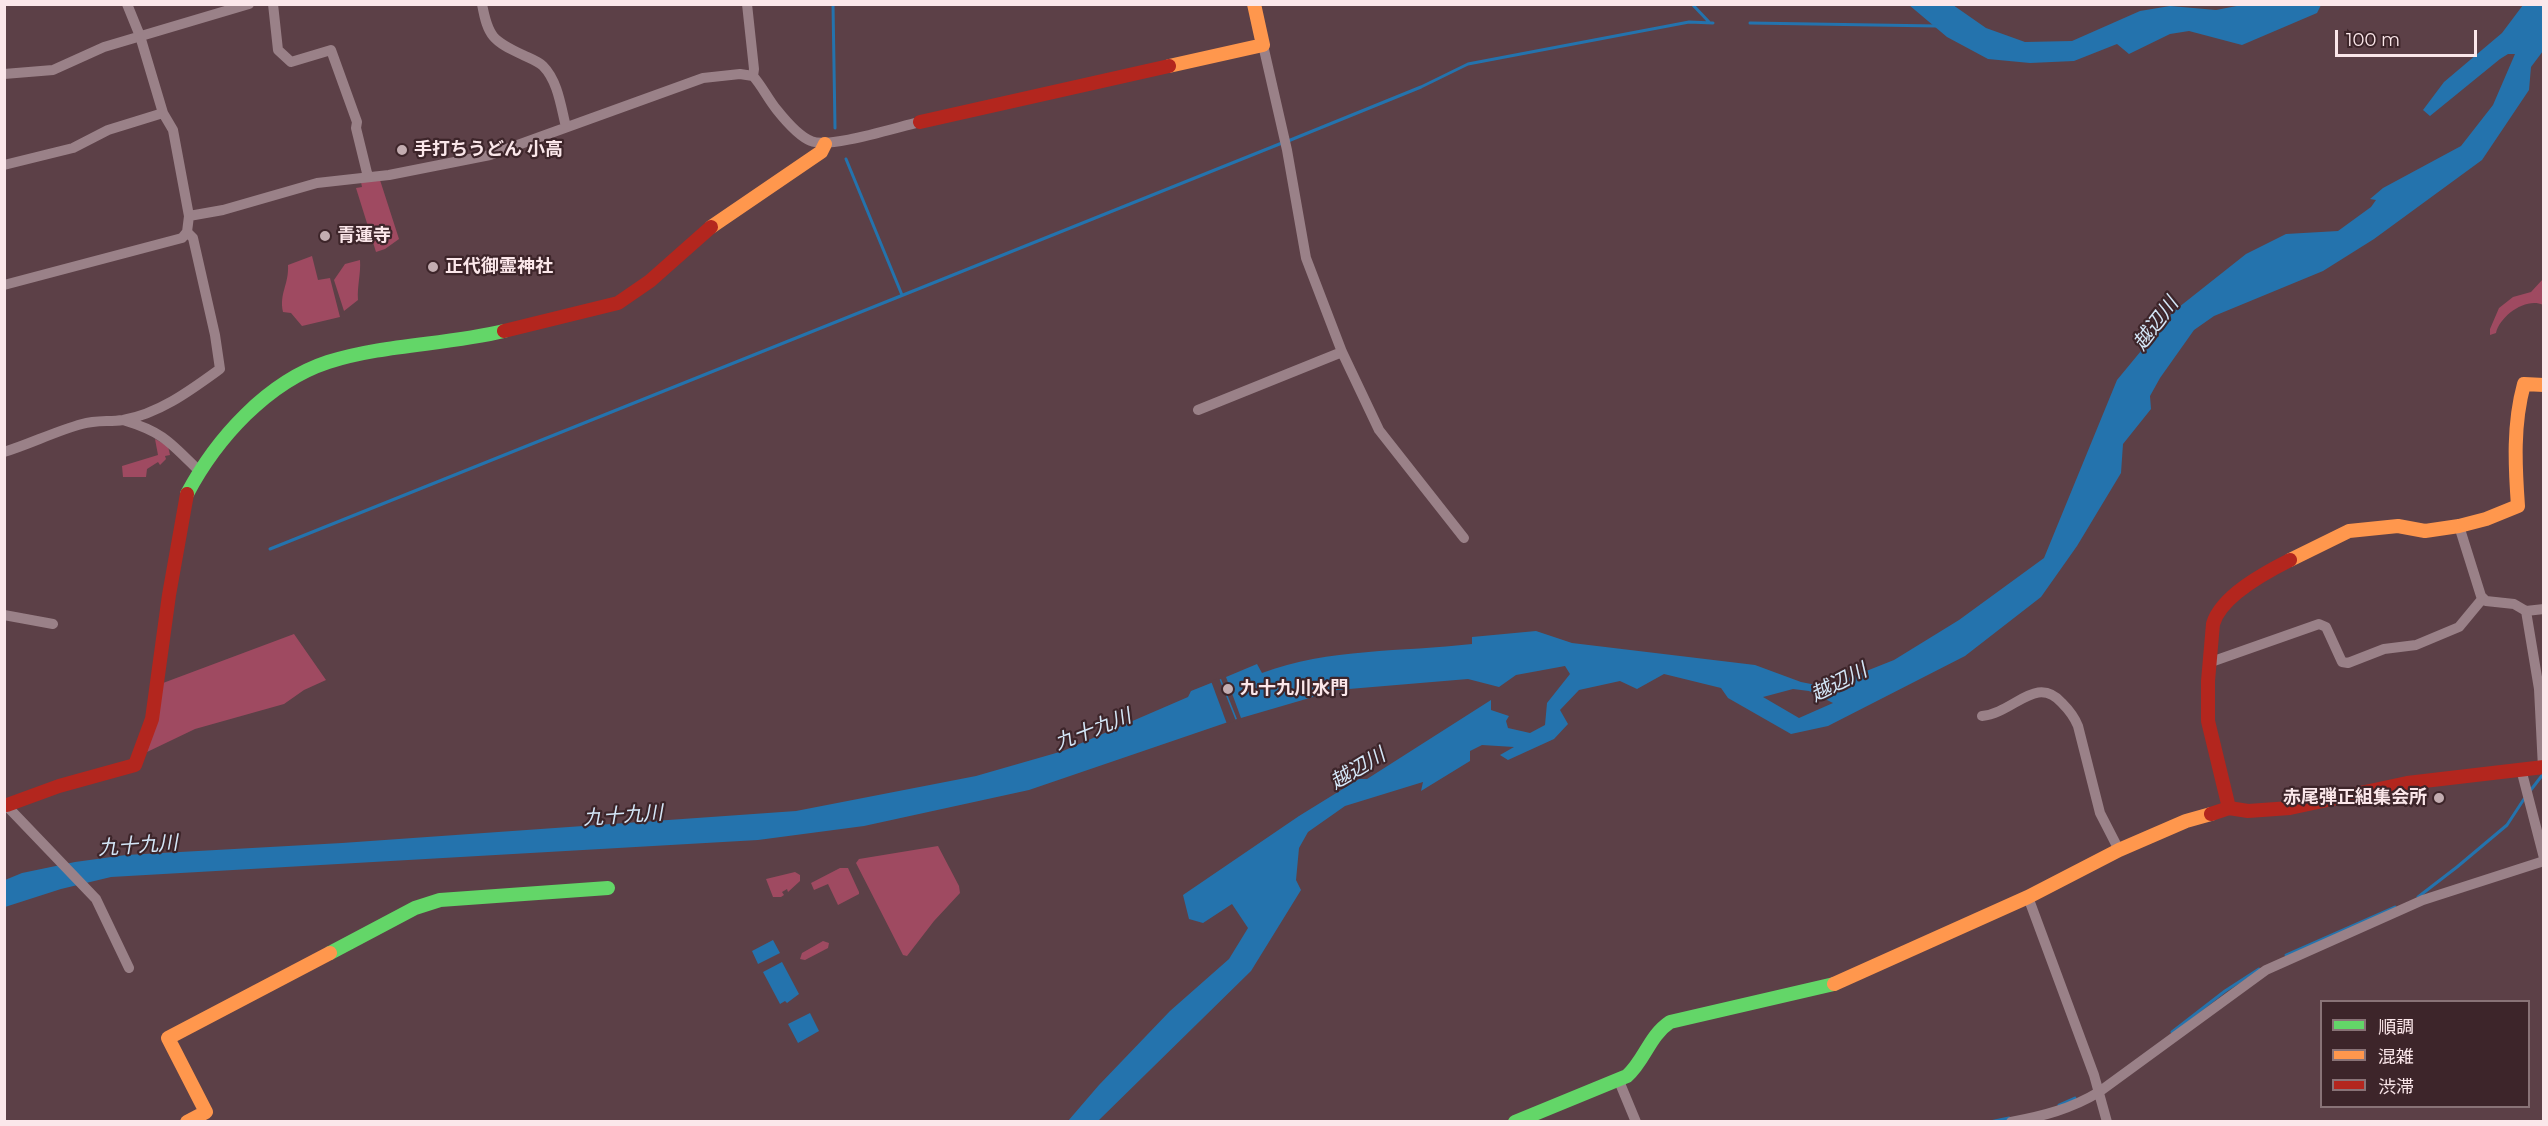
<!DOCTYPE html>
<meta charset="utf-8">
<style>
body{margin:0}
#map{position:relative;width:2548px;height:1126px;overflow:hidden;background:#5c4047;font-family:Montserrat,"Noto Sans JP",sans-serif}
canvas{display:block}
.frame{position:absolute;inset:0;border:6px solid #fbe7ea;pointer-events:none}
.legend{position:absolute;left:2320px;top:1000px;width:210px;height:108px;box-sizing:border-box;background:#3d252a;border:2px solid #897377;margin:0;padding:8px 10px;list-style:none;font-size:18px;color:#fbe7ea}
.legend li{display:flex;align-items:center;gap:12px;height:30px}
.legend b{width:30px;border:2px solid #897377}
.scale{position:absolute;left:2335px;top:30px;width:142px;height:27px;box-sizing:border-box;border:3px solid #fbe7ea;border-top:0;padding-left:8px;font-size:18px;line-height:21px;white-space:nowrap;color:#fbe7ea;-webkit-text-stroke:4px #3d252a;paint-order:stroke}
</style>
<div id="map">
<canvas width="2548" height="1126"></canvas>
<div class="frame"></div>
<ul class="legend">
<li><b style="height:8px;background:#63d668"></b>順調</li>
<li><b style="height:8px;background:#ff974d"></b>混雑</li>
<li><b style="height:8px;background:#b3261e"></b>渋滞</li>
</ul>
<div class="scale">100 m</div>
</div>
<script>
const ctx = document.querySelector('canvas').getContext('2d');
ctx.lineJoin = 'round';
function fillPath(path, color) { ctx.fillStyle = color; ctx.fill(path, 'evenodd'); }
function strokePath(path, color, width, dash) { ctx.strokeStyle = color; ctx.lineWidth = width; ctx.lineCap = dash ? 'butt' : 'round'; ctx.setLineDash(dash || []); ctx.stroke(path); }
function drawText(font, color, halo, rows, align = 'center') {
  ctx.font = font + ' Montserrat,"Noto Sans JP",sans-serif'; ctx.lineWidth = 4.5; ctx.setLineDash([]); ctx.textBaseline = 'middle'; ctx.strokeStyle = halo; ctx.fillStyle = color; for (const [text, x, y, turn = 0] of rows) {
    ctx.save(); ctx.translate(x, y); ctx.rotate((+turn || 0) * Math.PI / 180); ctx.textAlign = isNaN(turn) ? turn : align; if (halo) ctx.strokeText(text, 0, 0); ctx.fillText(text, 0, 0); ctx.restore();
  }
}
fillPath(new Path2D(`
 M380,180L399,239L385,249L376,252L356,188L362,187L361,182Z
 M312,256L318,280L330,278L340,317L302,326L291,313L283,312C279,293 289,285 288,265Z
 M360,260C361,274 357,286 358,300L344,311L334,280L345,264Z
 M2543,279V305C2526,297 2500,316 2496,333L2490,335V329L2499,308L2513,297L2531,292Z
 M155,439L168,446L170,455L165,456L166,459L160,465L158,462L147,469L146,477H123L122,466L158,455Z
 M294,634L326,680L304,690L284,704L195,729L147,752L163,683Z
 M938,846L959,886L960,893L934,921L907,956L903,955L856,863L859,859Z
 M840,868H848L859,892V894L838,905L828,884L814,890L811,883Z
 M795,872L800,875V881L788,892L787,889L782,892L784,895L781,897H773L766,879Z
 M823,941L829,943L828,948L805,960L800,959L802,953Z`), '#9f4a61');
fillPath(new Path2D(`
 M2263,4L2321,5L2317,13L2242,45L2189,31L2170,34L2129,54L2117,44L2074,61L2030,63L1988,59L1947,37L1909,5H1953L1986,28L2025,42L2072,41L2140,11L2170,6L2216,10L2242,5Z
 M2523,5H2543V51L2531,67L2529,90L2482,160L2374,239L2323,271L2214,316L2194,330L2160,378L2150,396L2151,409L2123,444L2121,473L2077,546L2041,597L1965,656L1828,726L1791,734L1728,698L1721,688L1664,674L1637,689L1620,681L1579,690L1560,710L1568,724L1554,739L1508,760L1500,755L1514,747L1482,745L1470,751V761L1421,791L1423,782L1345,806L1308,832L1299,848L1296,880L1301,890L1251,971L1098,1121H1068L1099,1085L1170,1011L1229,959L1248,928L1232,904L1203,923L1189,919L1183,895L1299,816L1359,779H1367L1491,700V710L1509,716L1506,721L1508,728L1530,733L1545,725L1547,703L1570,674L1565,666L1516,675L1499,687L1468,679L1337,690L1241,718L1226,677L1257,664L1262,673C1328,648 1403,652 1472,644V637L1536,631L1572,643L1755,665L1801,682L1826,687L1894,660L1959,620L2044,558L2117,380L2174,311L2246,254L2286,234L2338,231L2371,207L2376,200L2370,199L2383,188L2461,146L2493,105L2515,54H2508L2500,59L2430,116L2423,110L2444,82L2502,33ZM1793,689L1809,691L1833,703L1799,718L1763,697Z
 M1221,679L1237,719L1029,790L864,826L758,840L111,877L61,889L5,907V880L22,873L75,862L126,855L342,843L796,811L976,776L1063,751L1188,697L1191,691Z
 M773,940L780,953L758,964L752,951Z
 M782,962L799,994L787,1003L785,1001L780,1004L763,972Z
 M810,1013L819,1031L798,1043L788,1024Z`), '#2473ad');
fillPath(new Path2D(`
 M1219,678L1236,721L1227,724L1211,681Z`), '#5c4047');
strokePath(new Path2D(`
 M833,4L835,128
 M1692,4L1709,22
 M1750,23L1937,26
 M1288,141L1421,87L1468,64L1689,22L1713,23
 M846,159L902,295
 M270,549L1282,143
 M2530,791L2544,773
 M2418,897L2457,867L2507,825L2524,799
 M2286,955L2395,907
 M2172,1032L2225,991L2259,969
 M2059,1105L2075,1098
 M1990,1122L2009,1118`), '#2473ad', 3);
strokePath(new Path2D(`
 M273,4L278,50L291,62L331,50L357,122L356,128L368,177
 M482,4C488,37 493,41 523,55C529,58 538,61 543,66C558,81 561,107 566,127
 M747,4L754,69L753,76
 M1263,45L1287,150L1306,258L1342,352L1379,430L1464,538
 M4,74L53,70L104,47L249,4
 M4,165L73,148L108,130L163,113
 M189,216L223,210L317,183L389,175L490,155L703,78L740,74L753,76C762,86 768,99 777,110C785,120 798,136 811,141C829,149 897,127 920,122
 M4,285L182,238L187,232L189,216L173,130L163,113L140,36L127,4
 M1198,410L1342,352
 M123,420C163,432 170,442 199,471
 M4,452C30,444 56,431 82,424C96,420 109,422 123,420C159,414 191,390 220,369L215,335L193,238L187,232
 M2459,526L2481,596L2486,601L2514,604L2526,611L2544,609
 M2526,611L2539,689L2543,768
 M4,615L53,624
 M2211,662L2319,624L2326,627L2342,662L2348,663L2384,649L2416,645L2459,627L2483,598
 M1982,716C2014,713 2036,674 2062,703C2069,710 2074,716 2078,726L2100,813L2119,850
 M2521,769L2544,858
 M4,803L96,899L129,968
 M2028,897L2094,1075L2107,1122
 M1619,1081L1636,1122
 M2011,1122C2043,1116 2071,1109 2099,1092L2266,970L2423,900L2544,861`), '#9a8188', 10);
strokePath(new Path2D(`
 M187,494C216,439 267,382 328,362C385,344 446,345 504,331
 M330,953L415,908L440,900L608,888
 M1515,1122L1627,1076C1645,1060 1649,1036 1670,1022L1834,984`), '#63d668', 14);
strokePath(new Path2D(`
 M1169,66L1263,45L1254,4
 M711,227L821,152L825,144
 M2290,560L2349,531L2398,526L2425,531L2459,526L2486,519L2518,506C2515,465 2513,424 2524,384L2544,385
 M1834,984L2028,897L2119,850L2186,821L2211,814
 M187,1122L206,1112L168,1038L330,953`), '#ff974d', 14);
strokePath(new Path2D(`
 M920,122L1169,66
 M504,331L618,303L650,281L711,227
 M7,805L59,786L135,765L152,719L169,595L187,494
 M2229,808L2208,721V681L2213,624C2221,596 2266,572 2290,560
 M2211,814L2229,808L2248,811L2290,808L2407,783L2544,767`), '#b3261e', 14);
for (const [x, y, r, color] of [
 [402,150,6,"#c3adb1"],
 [325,236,6,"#c3adb1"],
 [433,267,6,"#c3adb1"],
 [1228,689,6,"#c3adb1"],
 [2439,798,6,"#c3adb1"]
]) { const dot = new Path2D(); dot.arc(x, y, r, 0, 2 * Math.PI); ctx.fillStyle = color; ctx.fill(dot); strokePath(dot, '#3d252a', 2); }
drawText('bold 18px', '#fbe7ea', '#3d252a', [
 ["手打ちうどん 小高",414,150],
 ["青蓮寺",337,236],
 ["正代御霊神社",445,267],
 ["九十九川水門",1240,689],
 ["赤尾弾正組集会所",2427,798,"right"]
], 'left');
drawText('italic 20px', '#d4e7f8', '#3d252a', [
 ["越辺川",2156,324,-53],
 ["越辺川",1839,683,-27],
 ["九十九川",1093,730,-21],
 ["越辺川",1358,769,-31],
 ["九十九川",623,816,-4],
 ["九十九川",138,846,-4]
]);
</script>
